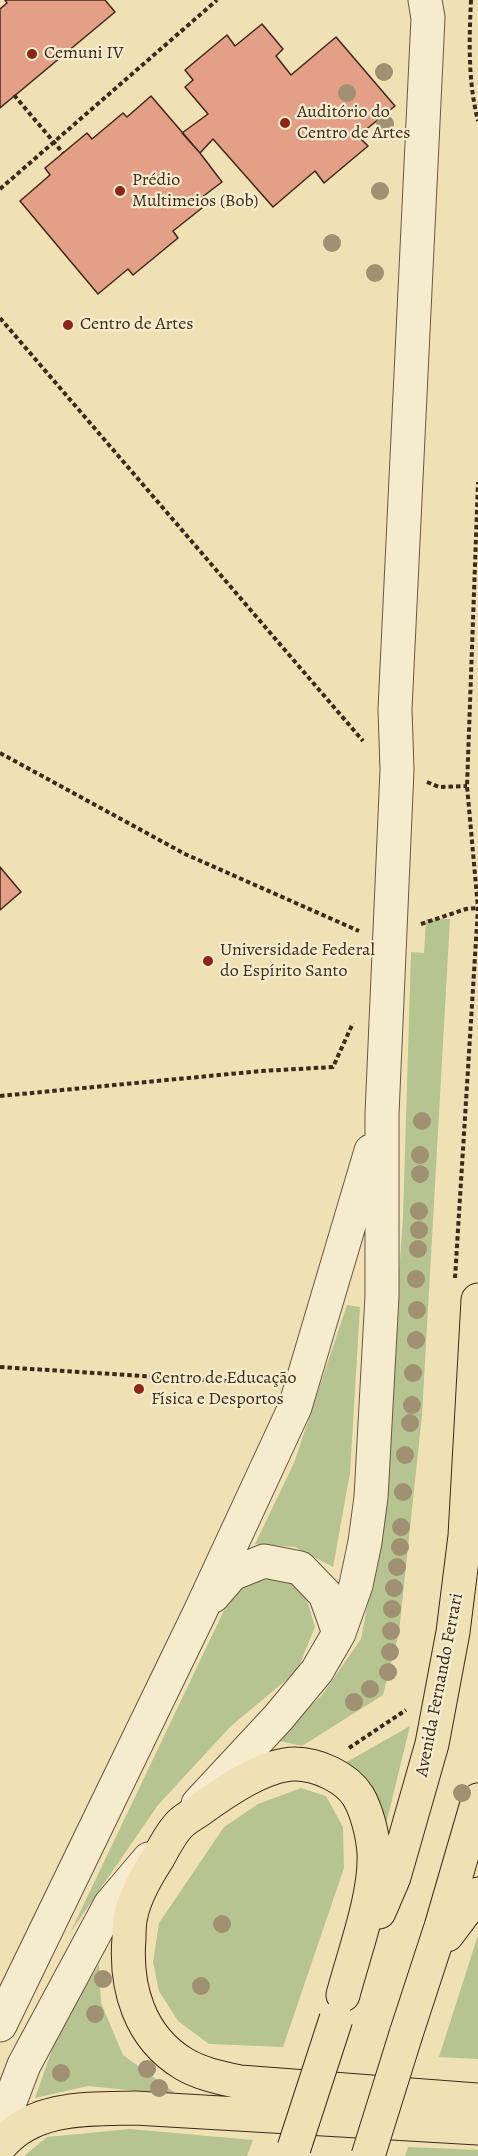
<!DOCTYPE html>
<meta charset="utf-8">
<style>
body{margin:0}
canvas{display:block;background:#f0e1b4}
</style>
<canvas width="478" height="2156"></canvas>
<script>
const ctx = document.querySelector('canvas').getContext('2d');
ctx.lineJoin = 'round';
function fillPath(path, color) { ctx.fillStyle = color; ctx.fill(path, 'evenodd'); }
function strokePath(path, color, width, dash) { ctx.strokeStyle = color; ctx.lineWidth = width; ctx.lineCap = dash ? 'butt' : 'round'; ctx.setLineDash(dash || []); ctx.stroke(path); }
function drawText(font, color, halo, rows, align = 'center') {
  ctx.font = font + ' Alegreya,serif'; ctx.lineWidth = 4.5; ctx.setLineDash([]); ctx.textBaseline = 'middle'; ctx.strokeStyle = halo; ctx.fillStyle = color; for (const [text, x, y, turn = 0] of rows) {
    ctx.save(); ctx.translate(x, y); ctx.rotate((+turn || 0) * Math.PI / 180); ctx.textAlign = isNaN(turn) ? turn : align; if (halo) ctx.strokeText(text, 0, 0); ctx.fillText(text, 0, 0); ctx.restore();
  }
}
fillPath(new Path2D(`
 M426,919H450L422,1415L399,1632L383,1695L302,1746L276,1740L322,1695L361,1639L381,1534L403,1217L411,952L424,953Z
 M347,1305L360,1307L350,1473L333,1567L295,1547L255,1544L294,1463Z
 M279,1577L304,1590L315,1627L297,1671L231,1726L158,1805L70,1933L229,1600L250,1583Z
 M410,1726L384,1832L345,1763Z
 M301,1788L326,1796L343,1827L344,1868L283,2047L209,2044L178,2021L159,1991L153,1962L159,1923L224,1827L258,1804Z
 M478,1935V2059L439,2057Z
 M99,1964L101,2003L123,2055L178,2095L88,2086L35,2098L58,2033Z
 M130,2129L253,2140L247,2156H24L47,2137Z
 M408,2147L478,2150V2156H405Z`), '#b5c491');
const building = new Path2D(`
 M5,0H105L115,12L0,108V9L7,3Z
 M262,24L283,49L276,56L291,75L336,37L395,106L358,136L368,146L324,183L315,171L273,207L213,139L200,153L182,133L208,114L185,87L193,80L185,70L227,35L235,46Z
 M151,96L200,153L222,182L197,201L202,208L173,231L178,238L133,275L128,269L98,294L20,201L50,175L45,168L87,133L92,139L123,113L127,117Z
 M0,867L21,892L0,910Z`);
fillPath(building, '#e49f87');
strokePath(building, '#3f281d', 1.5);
const minor = new Path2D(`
 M213,1596L232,1574L264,1561L300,1568L325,1594L339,1633
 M198,1804L278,1718L317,1671L339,1633L356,1585L365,1542L371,1497L382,1296V1114L397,770L395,709L428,18L425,0
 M0,2025L200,1612L295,1407L371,1151
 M0,2128L24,2065L110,1905L149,1859`);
const major = new Path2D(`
 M379,1912L394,1877L432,1744L453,1632L465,1536L478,1300
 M447,1935L478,1894
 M343,1995C354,1953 376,1895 374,1853C373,1836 367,1811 358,1796C346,1777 317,1764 295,1764C264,1764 223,1793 198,1811C192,1815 185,1819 180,1824C171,1833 164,1847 158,1858C147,1875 135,1896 131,1915C129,1923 129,1931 129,1938C125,1987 139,2037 184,2064C201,2074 221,2078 240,2082L478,2100
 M406,2034L441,1927L478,1800
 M0,2146C33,2106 87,2109 135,2108L478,2128`);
strokePath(minor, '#6b5643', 35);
strokePath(major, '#3f281d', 35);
strokePath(new Path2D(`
 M471,0C469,41 468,82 478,121
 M14,95L63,153
 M0,189L217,0
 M0,318L363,741
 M0,753L185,854L359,931
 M427,782L439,787L467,786
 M421,924L466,909L478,908
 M0,1096L261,1071L333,1067L353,1023
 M455,1278L478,908L467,786L478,482
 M0,1367L239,1382
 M349,1748L406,1710`), '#3f281d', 4, [4.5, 3]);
strokePath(minor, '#f5ecce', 33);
strokePath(major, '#f0e1b4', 33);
const majorBridge = new Path2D(`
 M294,2148L336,2019
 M368,2156L406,2034`);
strokePath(majorBridge, '#3f281d', 35, []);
strokePath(majorBridge, '#f0e1b4', 33);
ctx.fillStyle = '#9f9171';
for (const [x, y] of [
 [384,72],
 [347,93],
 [385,124],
 [380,191],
 [332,243],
 [375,273],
 [422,1121],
 [420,1155],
 [420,1174],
 [419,1211],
 [419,1230],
 [418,1249],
 [416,1279],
 [417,1310],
 [416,1340],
 [413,1373],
 [412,1405],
 [410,1423],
 [405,1455],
 [403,1492],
 [401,1527],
 [400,1547],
 [397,1567],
 [394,1588],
 [392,1609],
 [391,1631],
 [390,1652],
 [388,1672],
 [370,1689],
 [354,1702],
 [462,1793],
 [222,1924],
 [103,1979],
 [201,1986],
 [95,2014],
 [147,2069],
 [61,2073],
 [159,2088]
]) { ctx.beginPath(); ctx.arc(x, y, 9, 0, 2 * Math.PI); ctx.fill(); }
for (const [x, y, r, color] of [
 [32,54,6,"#8f2418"],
 [285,123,6,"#8f2418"],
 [120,191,6,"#8f2418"],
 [68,325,6,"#8f2418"],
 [208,961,6,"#8f2418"],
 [139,1389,6,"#8f2418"]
]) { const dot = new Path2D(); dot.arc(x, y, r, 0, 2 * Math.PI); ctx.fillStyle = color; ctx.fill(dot); strokePath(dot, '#f5ecce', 2); }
drawText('18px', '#3f281d', '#f5ecce', [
 ["Cemuni IV",44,54],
 ["Auditório do",297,113],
 ["Centro de Artes",297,134],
 ["Prédio",132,181],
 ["Multimeios (Bob)",132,202],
 ["Centro de Artes",80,325],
 ["Universidade Federal",220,951],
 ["do Espírito Santo",220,972],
 ["Centro de Educação",151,1379],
 ["Física e Desportos",151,1400]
], 'left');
drawText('18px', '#3f281d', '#f5ecce', [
 ["Avenida Fernando Ferrari",440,1685,-79]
]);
</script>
